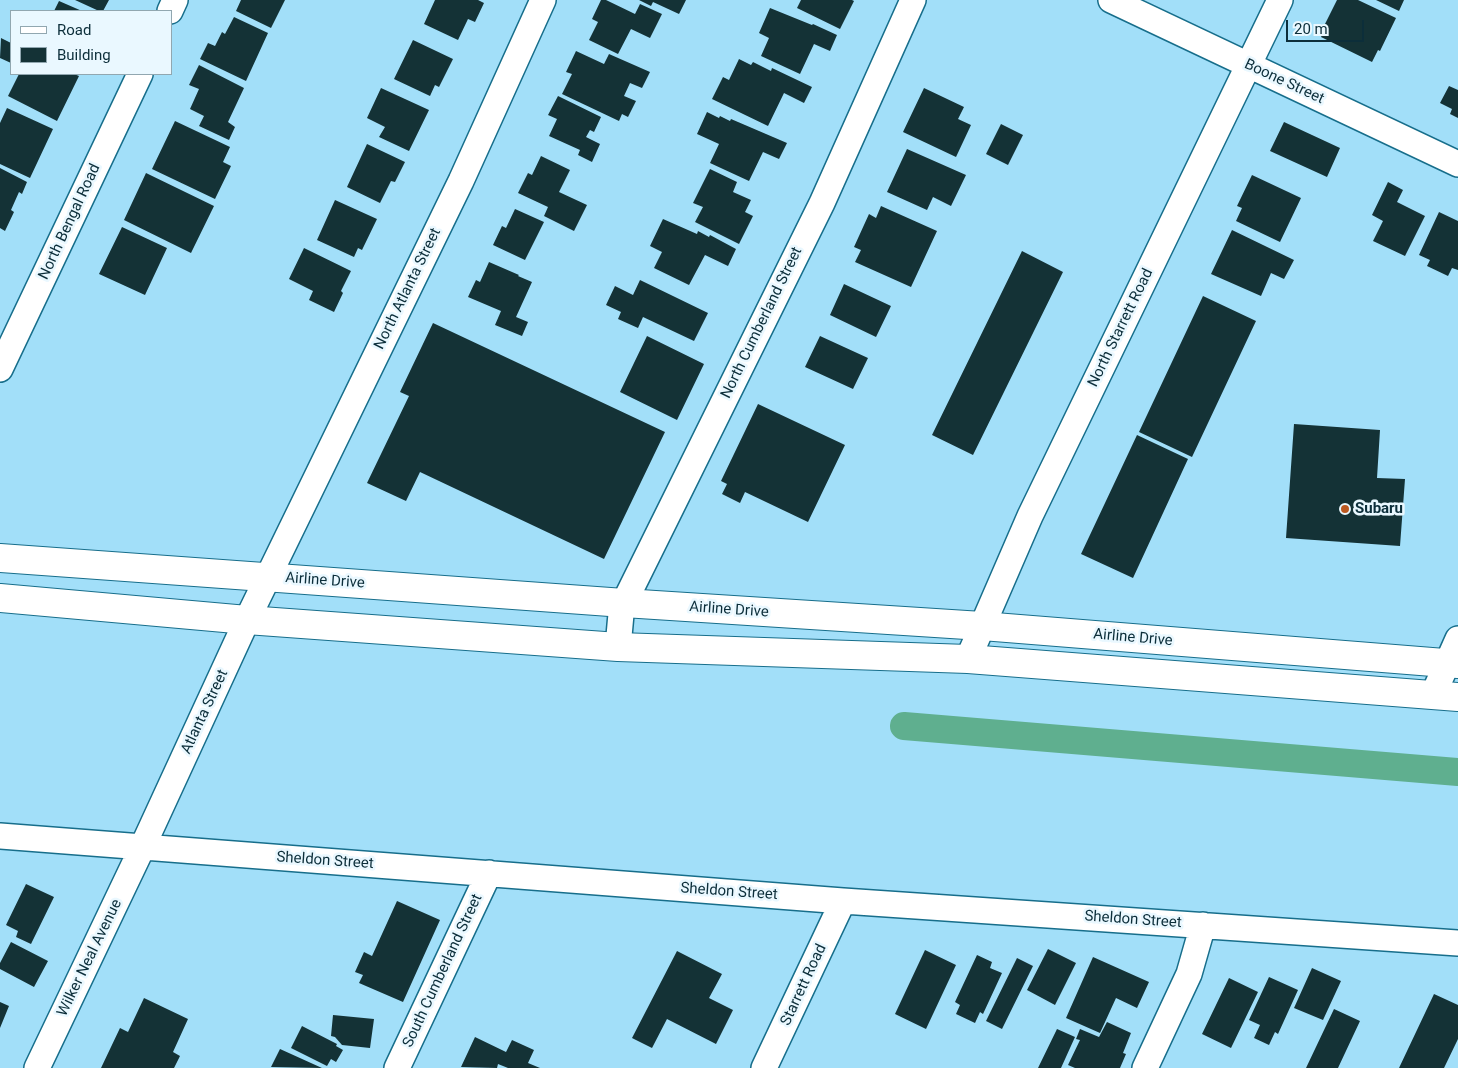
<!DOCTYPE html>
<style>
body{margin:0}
#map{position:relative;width:1458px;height:1068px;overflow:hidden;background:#a2dff9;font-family:Roboto,sans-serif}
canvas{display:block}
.legend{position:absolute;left:10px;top:10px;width:162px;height:65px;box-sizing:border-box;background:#eaf8ff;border:1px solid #91a7b0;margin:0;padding:6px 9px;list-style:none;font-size:15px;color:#0c2e3a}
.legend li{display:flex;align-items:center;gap:10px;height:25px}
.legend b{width:25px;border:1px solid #91a7b0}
.scale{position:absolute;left:1286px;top:20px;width:78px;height:22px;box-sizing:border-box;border:2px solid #0c2e3a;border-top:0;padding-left:6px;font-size:15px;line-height:18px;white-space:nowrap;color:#0c2e3a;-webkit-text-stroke:4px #eaf8ff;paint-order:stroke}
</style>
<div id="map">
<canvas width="1458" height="1068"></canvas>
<ul class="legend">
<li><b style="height:6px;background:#fff"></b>Road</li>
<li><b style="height:14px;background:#143236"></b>Building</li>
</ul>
<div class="scale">20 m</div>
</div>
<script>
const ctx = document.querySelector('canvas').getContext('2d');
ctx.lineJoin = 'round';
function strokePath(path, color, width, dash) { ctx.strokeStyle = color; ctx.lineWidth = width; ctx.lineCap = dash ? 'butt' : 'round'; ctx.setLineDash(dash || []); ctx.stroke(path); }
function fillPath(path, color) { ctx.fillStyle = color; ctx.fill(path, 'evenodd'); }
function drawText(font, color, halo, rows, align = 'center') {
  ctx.font = font + ' Roboto,sans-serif'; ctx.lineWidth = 5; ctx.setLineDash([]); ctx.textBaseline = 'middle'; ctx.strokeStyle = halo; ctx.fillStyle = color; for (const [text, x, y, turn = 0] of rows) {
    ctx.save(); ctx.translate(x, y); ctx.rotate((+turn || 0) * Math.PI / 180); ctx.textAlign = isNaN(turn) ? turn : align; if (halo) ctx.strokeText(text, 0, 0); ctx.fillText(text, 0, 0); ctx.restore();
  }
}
strokePath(new Path2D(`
 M904,726L1458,772`), '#5faf8f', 28);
fillPath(new Path2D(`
 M75,0H109L103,11H99Z
 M241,0H285L271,28L236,11Z
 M435,0H478L484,3L475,22L468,19L458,40L424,24Z
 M601,0H606L635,14L640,4L662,14L650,38L631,29L618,54L589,40L598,22L592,19Z
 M639,0H686L679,14L653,2L651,6Z
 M801,0H852L854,1L840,29L797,8Z
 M1337,0H1358L1396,18L1380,51L1378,50L1372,62L1321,37L1327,25L1325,24Z
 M1376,0H1404L1399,11Z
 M59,1L82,11H54Z
 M770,8L812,25L813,24L837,35L830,51L814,44L800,74L761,56L769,38L759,33Z
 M234,17L268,33L246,81L200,59L208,43L215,46L222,32L225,34Z
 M1,38L11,43V63L0,58Z
 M413,40L453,59L439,87L435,85L430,96L394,79Z
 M576,51L604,64L609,54L650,72L642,88L630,83L624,96L636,101L628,117L622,114L619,121L562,94L572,74L566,72Z
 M739,59L751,65L753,62L771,71L772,68L812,87L804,103L784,93L768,126L712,99L723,77L729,80Z
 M199,65L244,88L228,122L235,127L229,140L199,126L204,116L190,109L199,89L189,85Z
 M19,74H74L79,76L57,121L8,96Z
 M1449,86L1458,90V118L1450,114L1452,109L1440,103Z
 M381,88L429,110L409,151L379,137L385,127L367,118Z
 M924,88L964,107L958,119L971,125L956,157L903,132Z
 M558,96L601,117L594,132L590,130L586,137L600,144L592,162L578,155L580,150L549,136L557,119L548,115Z
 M7,108L53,129L30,178L0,164V123Z
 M707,112L719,118L720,116L730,121L731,119L787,143L779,159L763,152L749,181L710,163L719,144L697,134Z
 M175,121L230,147L223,162L231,166L215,199L152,169Z
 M1284,122L1340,148L1327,177L1270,151Z
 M1001,124L1023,135L1008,165L986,154Z
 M367,144L405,162L395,182L391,181L380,203L347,187Z
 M907,149L966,175L951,206L933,197L927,210L887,192Z
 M541,156L570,170L559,192L587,205L574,231L544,216L548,207L518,193L528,173L532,175Z
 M0,168L27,182L22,194L19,192L11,210L14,212L5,231L0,228Z
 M710,169L737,182L733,192L751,200L745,212L753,216L739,244L695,222L703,207L693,203Z
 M146,173L214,206L191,253L124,220Z
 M1252,175L1301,198L1280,242L1236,221L1242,208L1237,206Z
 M1388,182L1403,190L1397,202L1425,216L1405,256L1373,241L1383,221L1372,215Z
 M335,200L377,219L362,250L358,248L354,257L317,240Z
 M881,206L937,231L911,287L855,262L861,250L854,247L869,214L876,218Z
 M515,209L544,222L525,260L493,245L502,226L506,228Z
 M1439,212L1458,221V270L1452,268L1448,276L1427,266L1430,260L1419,255Z
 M663,219L697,234L698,231L709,237L710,235L736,249L728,266L705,255L689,285L654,268L662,252L650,246Z
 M122,227L167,248L145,295L99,274Z
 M1232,230L1294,260L1284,279L1271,273L1261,296L1211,274Z
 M304,248L351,271L341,291L343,293L334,312L309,300L313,291L289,279Z
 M1022,251L1063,272L973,455L932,435Z
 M489,262L519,275L518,276L532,282L516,317L528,322L522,336L495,325L501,311L468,297L476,280L480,282Z
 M640,280L708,313L694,341L643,317L638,328L618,319L621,312L606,305L615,286L633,295Z
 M844,284L891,306L876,337L830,315Z
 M1203,296L1256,321L1192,457L1139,432Z
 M433,323L665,432L604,559L420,472L406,501L367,483L409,396L400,392Z
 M647,336L704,364L677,420L620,392Z
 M820,336L868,358L853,389L805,367Z
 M758,404L845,445L808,522L745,492L740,503L722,494L727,484L721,481Z
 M1294,424L1380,430L1377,478L1405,479L1400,546L1286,538Z
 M1137,435L1188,459L1133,578L1081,554Z
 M26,884L54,897L31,944L16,937L18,931L6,925Z
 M397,901L440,920L403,1002L359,983L363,975L355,972L364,952L372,956Z
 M11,942L48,961L34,987L0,969V963Z
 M1048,949L1076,963L1055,1005L1027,990Z
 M925,950L956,965L926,1029L895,1014Z
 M677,951L722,974L709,998L733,1010L716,1044L667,1019L652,1048L632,1038Z
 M977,955L992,962L990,968L1002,973L983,1014L980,1012L975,1023L956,1014L960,1005L955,1002Z
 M1093,957L1149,982L1137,1008L1116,998L1100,1033L1066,1018Z
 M1017,958L1033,966L1002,1029L986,1021Z
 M1312,968L1341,981L1323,1020L1294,1008Z
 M1269,977L1298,990L1278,1034L1275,1032L1269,1045L1254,1038L1260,1025L1249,1020Z
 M1229,978L1258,992L1231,1048L1202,1034Z
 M1434,994L1458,1005V1039L1444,1068H1399Z
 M144,998L188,1019L173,1052L180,1056L174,1068H101L120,1028L128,1032Z
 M0,1002L9,1006L0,1028Z
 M1334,1009L1360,1021L1338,1068H1306Z
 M333,1015L374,1019L370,1048L342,1045L335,1037L331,1036Z
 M1107,1022L1131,1033L1123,1053L1126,1054L1120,1068H1075L1068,1065L1080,1040L1076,1039L1080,1029L1099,1037Z
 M302,1026L337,1044L336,1046L343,1050L336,1062L331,1059L327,1066L291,1048Z
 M1057,1029L1075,1037L1061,1068H1038Z
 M475,1037L506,1052L512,1040L534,1050L528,1063L540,1068H508L498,1064L497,1068L461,1067Z
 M280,1049L322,1068L271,1067Z`), '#143236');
const street = new Path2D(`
 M1111,0L1458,164
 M170,11L175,0
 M0,369L140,74
 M618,647L621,614L624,603L822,203L913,0
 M968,659L1030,516L1280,0
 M1433,695L1458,639
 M0,836L843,901L1458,943
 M37,1068L142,848L247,620L461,181L543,0
 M397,1068L489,873
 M764,1068L843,901
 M1145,1068L1189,974L1203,925`);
const highway = new Path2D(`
 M0,558L624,603L982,626L1458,664
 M0,598L247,620L618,647L968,659L1458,697`);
strokePath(street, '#176e8b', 28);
strokePath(highway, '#176e8b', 30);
strokePath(street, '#fff', 25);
strokePath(highway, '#fff', 28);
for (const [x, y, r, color] of [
 [1345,509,5,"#bc5921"]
]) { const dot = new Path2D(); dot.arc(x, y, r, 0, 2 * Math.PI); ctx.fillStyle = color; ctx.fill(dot); strokePath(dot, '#eaf8ff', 2); }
drawText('15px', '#0c2e3a', '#eaf8ff', [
 ["Boone Street",1284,82,25],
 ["North Bengal Road",70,222,-65],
 ["North Atlanta Street",408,289,-64],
 ["North Cumberland Street",762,323,-64],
 ["North Starrett Road",1121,328,-64],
 ["Airline Drive",325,581,4],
 ["Airline Drive",729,610,4],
 ["Airline Drive",1133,638,5],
 ["Atlanta Street",205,712,-65],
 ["Sheldon Street",325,861,4],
 ["Sheldon Street",729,892,4],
 ["Sheldon Street",1133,920,4],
 ["Wilker Neal Avenue",90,958,-64],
 ["South Cumberland Street",443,971,-65],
 ["Starrett Road",804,985,-65]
]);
drawText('bold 15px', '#0c2e3a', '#eaf8ff', [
 ["Subaru",1355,509]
], 'left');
</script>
